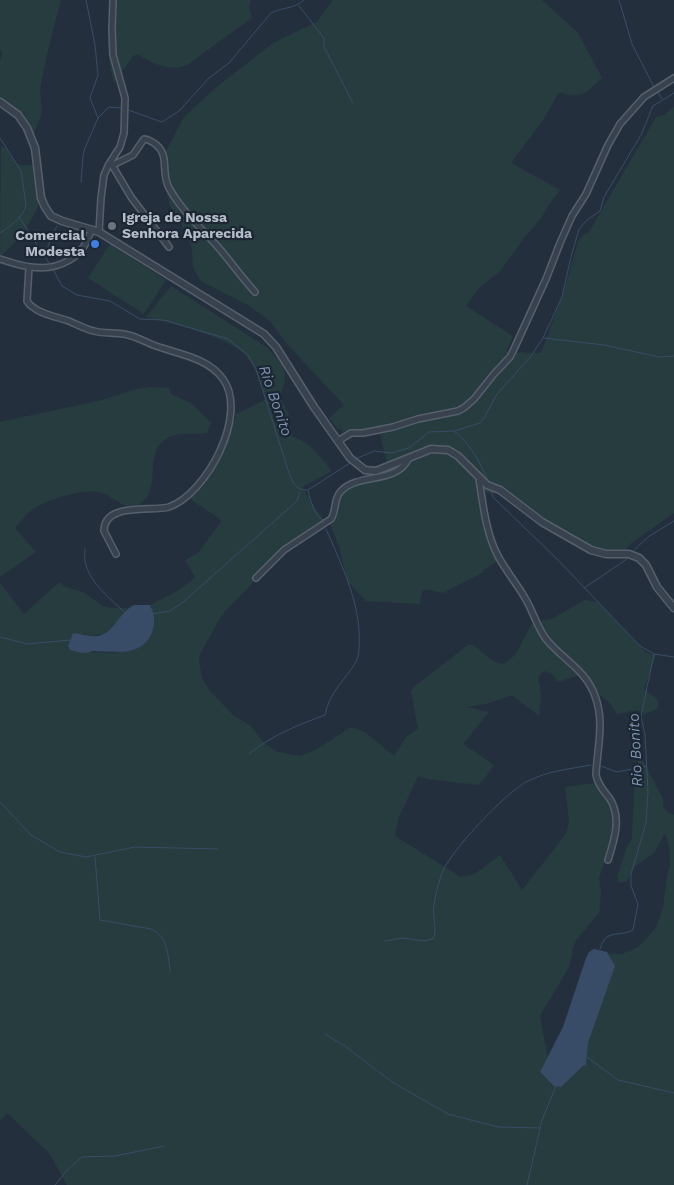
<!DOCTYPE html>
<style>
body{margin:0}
canvas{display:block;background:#242f3e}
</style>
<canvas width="674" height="1185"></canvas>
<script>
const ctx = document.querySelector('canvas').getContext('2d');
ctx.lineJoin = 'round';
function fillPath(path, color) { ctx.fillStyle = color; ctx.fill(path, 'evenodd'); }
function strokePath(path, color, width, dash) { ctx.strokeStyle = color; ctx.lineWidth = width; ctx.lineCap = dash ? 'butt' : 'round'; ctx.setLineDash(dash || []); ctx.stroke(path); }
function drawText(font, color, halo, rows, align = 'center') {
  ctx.font = font + ' "Work Sans",sans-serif'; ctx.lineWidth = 4.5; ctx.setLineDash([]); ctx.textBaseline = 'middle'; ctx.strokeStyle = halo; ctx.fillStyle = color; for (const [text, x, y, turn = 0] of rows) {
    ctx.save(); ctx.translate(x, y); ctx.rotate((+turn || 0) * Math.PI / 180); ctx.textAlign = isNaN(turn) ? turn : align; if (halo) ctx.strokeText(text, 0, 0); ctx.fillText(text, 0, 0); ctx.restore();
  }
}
fillPath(new Path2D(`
 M0,0H61L47,54L40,89L42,113L33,136L15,112L0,103V62L2,53L0,48Z
 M111,0H251L249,7L252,18L187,65C170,72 153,64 138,54L133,56L114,83C106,57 108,27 111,0Z
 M333,0H542L578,33L602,78C586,93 581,100 559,92L543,120L511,163L560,190L548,206L542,217L524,238L501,270L478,289L466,306L513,336L506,352L541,353L564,291L578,242L583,235L589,232L656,117L664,115L674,107V513L630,544L620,556L596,550L522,509L498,493H483L485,510L498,561L483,570L484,572L443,593L429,590H423L421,595L420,604L366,601L347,581L339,547L329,521C335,506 342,488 358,479C366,474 378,472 388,468L380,434L360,437L346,431L342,433V430L338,429L329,418L344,405L287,344L270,321L248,305L201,281L193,268L192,249L188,236L170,206L165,184L166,151L184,117L213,90L273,43L317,22Z
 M1,146L6,148C15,163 15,167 34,165C35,175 39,185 40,195C41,212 14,247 0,256Z
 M110,244L166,280L144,314L88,278Z
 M171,286L268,348L282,365L284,370L285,381L281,393L282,401L289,415L285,428C290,438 300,438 307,444C317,452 324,461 332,471L302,487L325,523L270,565L227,609L220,618L199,656L200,667L202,678L210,691L233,715L250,725L264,743L278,752L300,756L316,750L351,727L365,732L394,756L407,736L418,729L411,691L415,686L468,645H473C484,653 490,662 504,664L515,655L533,622L552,619L585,600L598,602L646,653L656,655L644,689L658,700V708L643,715L642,712L637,710L617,714L609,702L587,686L579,675L558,682L551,673L544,671L540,674L538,679L541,693L539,716L512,695L486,704L466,707L489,712L463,744L494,765L485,778L478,785L428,779L418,776L399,817L395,836L461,877L475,874L500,855L522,890L566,834L569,822L565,787L595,783L616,808L613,837L599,878L601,893L599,913L577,939L574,945L569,967L540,1016L548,1059L540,1072L554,1086L561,1087L583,1066L586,1065L588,1043L614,966L608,954H622L638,947L656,928L663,908L667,876L670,865L669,845L665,833L654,853L635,866L627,881L619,883L617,877L626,849L632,838L634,794L639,753L663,799V806L668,812L674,815V1185H67L49,1153L7,1113L0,1121V583L24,614L59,582L66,587L85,593L102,606L111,608H128C113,624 108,641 82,634L84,652L112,653L134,650L152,608L150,605C166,597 182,590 195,577L185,560L198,553L221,522L220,519L187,497L207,471L234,423L236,414L265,400C261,385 257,370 247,357C233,338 170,323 146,317Z
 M151,387L169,388L171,394L191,403L211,423L207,433C192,435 179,431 166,439C142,453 164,494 137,505C123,510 113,496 102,493C83,487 41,501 27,514C23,518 18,524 15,528L36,552L0,577V422L102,400L136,389Z`), '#263c3f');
fillPath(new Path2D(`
 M134,605H150C154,613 156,623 152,632C142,658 114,651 93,651C91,651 88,653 86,653C81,653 75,651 70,650L68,646L73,633C81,634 90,637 98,636C114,633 119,612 134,605Z
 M594,949L607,952L615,966L588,1043L586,1065L583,1066L561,1087L554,1086L540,1072L563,1027L586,958L589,952Z`), '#394c67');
strokePath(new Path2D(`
 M86,0L95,45L98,75L90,98L98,118
 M619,0L632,44L654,87
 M299,6L324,38V47L353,103
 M658,92L662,99
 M128,110L162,122L179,111L209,78L229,63L271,13C282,7 295,9 304,0
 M0,138L21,171L26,205C24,217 9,227 0,233
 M81,182L83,156L85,148L98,118L109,107L121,108
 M19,217L49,263
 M44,254C50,245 51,235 57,226
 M54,271L62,286L77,295L110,301L140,319L164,320L228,339L248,355L256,369L288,470C292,481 295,491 308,490L350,463
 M544,338L604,345L659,357L674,356
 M454,431C471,444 481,464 489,483
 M358,458L374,451L391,453L409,448L429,432L454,431L480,423L484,418L497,394L531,356L543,338L562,297L571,257L579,229L587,220L600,211L604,197L641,135L653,106L674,93
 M491,490L493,497L499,503L557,559L640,646L654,654L674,657
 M308,491C311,501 313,514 323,520
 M85,549C85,554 84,560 86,565C91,584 112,600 125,613
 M634,550L648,537L674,521
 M584,588L627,559
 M152,614L170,611L182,603L297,501L300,492
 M0,637L27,644L71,640
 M249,754C274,734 296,726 325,715C329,693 345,680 356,662C358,658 359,652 359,647C362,606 342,566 326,529
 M601,766L617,772L646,766
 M0,802L31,835L60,852L86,857L135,847L218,849
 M95,857L100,920L151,929C168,937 168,955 170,971
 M385,941L402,938L424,941L433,939C438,930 432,916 434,905C435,896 438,885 441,876C446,855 508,790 528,781C548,771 569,769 591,765
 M600,949C606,928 617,938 633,930L638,904L631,886V874L646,823L648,792L645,735L641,716L654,654
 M325,1034L345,1046L392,1082L448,1114L498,1127L540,1128
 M587,1057L618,1080L674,1093
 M55,1185L69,1168L82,1157L115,1156L164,1146
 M527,1185L542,1120L556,1086`), '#394c67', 1);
const minor = new Path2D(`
 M112,165L131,197L169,247
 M113,165L133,155L144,139C149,139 150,141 154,143C171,155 160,171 169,188C182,211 201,228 218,247C231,262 242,278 255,292
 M99,232L101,198L104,175L109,164L120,147L124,133L125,98L113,55L112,29L113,0
 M0,259C10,262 20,266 31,267C58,271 85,258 91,229
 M29,267L27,301L30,305L37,310C46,315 56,317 66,320C75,323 84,329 94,331C104,334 114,332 124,334C136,336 145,342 156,346C179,354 208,358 223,379C249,415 206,494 169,507C151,512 104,502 104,531L116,554
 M338,441L351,433H363L393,427L418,419L458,411L465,407L474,399L494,374L510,357L514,349L546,279L560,243L572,216L586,194L608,145L620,124L644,97L674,78
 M479,479C483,504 486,534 498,556C506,571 517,584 525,598C533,611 537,627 546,639C562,659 586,670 595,696C605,722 597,749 596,775C598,785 604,791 610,799C622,818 614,841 608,860
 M256,578L284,550L331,519C337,510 333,499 341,491C360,472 396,485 409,458`);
const tertiary = new Path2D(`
 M0,102L18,115L27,128L35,148L41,198L45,207L51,216L62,221L99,232L264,334L276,347L314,407L350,458L365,470L376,471L431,449L448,450L458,456L487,485L500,490L542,522L591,550L606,554H629L639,558L646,565L657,587L674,608`);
strokePath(minor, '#565f6c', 8);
strokePath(tertiary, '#565f6c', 9);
strokePath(minor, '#38414e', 5);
strokePath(tertiary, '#38414e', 6);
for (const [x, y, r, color] of [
 [112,226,5,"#6b7280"],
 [95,244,5,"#3f7fe0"]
]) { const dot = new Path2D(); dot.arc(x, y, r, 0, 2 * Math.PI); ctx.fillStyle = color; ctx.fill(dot); strokePath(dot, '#1d2633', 2); }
drawText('bold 14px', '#b4bcc9', '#1d2633', [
 ["Igreja de Nossa",122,218],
 ["Senhora Aparecida",122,234],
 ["Comercial",85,236,"right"],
 ["Modesta",85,252,"right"]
], 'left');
drawText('italic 15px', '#7c92b1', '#1d2633', [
 ["Rio Bonito",275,401,71],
 ["Rio Bonito",636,750,-93]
]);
</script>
